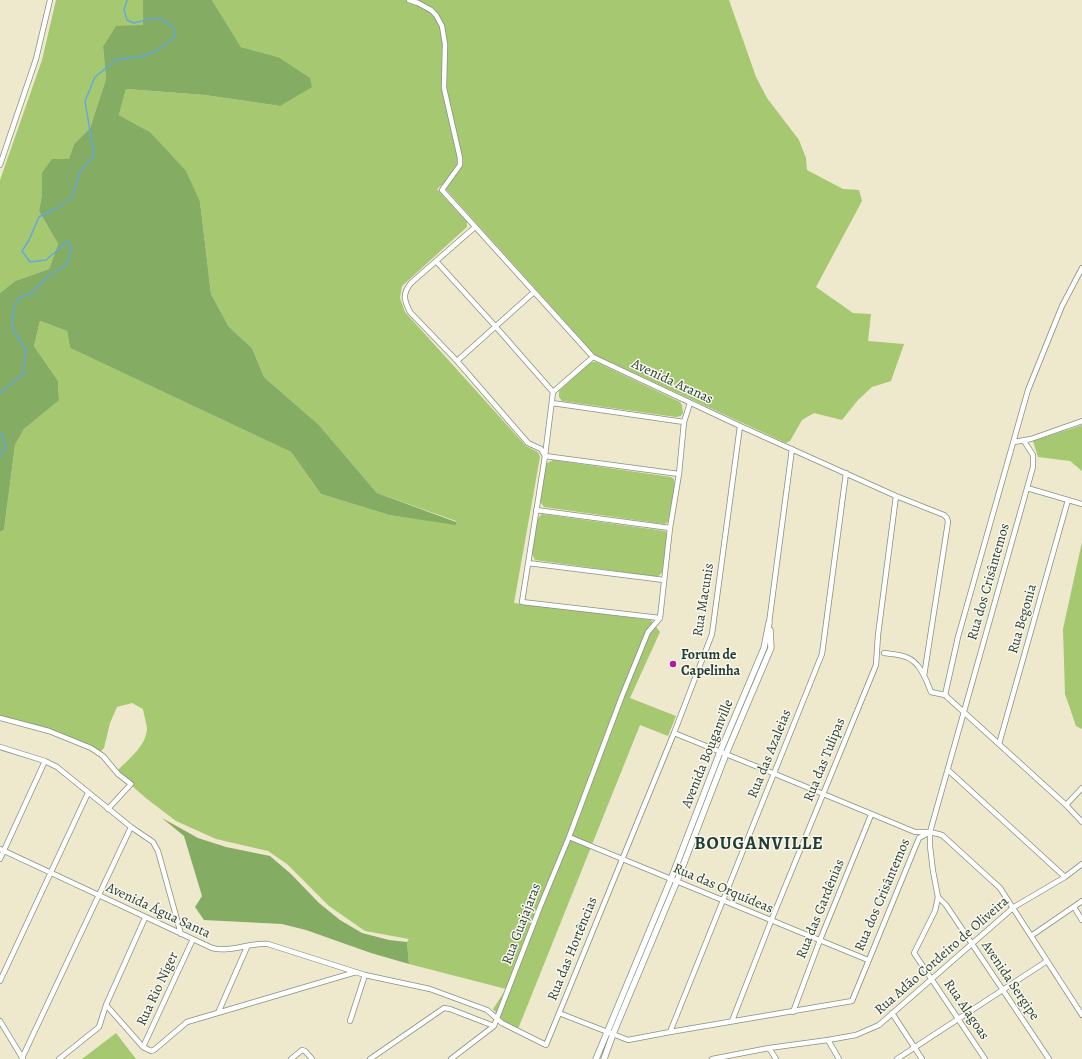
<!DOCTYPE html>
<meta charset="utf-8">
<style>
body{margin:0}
canvas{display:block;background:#eee8cd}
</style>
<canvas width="1082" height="1059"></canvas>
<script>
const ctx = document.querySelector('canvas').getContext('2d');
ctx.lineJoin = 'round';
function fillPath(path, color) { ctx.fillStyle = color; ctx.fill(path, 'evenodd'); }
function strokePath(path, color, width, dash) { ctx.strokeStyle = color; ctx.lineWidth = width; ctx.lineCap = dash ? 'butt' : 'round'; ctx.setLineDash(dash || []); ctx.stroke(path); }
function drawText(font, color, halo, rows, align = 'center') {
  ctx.font = font + ' Alegreya,serif'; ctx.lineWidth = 3; ctx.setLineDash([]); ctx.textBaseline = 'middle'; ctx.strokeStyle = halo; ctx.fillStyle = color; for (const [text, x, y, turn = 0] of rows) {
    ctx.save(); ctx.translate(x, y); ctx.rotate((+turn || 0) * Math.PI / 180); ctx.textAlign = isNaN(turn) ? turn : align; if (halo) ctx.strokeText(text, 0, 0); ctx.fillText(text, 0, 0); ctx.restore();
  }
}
fillPath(new Path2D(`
 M56,0H143V25L103,47L106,79L90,128L74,144L69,160L42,173V194L39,211L58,244L49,269L15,281L0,293V180L42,60Z
 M212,0H729L756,77L767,98L799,140L806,158L807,170L843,189L859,190L862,201L816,287L853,313L871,314L868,341L904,344L891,381L872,387L858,400L842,420L814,413L802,420L790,441L786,443L595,355L442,185L437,189L467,222V227L402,286L400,298L405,312L526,446L538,452L540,457L514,603L651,620L660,632L630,698L676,716L668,736L640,725L518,1029L503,1021L493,1009L506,989L409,964L407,942L409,939L365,931L329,906L287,864L268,851L216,839L176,821L147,799L123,778L118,770C129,759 147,745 147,728C146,722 144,715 143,709L132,703L117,707L110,723L104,748L98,754L73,738L0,716V532L4,530L15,445L24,429L59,399L58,381L34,346L40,321L67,331L70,348L291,452L321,494L389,515L456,524V521L377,493L319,425L264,377L252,348L229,327L211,294L200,202L150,132L119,115L126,89L205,95L280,106L278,57L241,47Z
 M593,362H596L680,402L682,405L683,413L681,416L676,417L562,401L559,397V391L590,363Z
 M1082,425V471L1070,461L1038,457L1033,441Z
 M553,460L671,477L674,479L675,487L668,521L667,523L664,524L544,507L541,503L540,499L545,466L547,463Z
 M542,514L665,531L668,535L662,573L657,577L652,576L535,560L532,554L537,519Z
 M1082,542V729L1076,726L1065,694L1063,629Z
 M116,1033L136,1059H82Z`), '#a6c871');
fillPath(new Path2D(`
 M143,0H212L241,47L278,57L310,78L312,87L280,106L205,95L126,89L119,115L150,132L186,171L200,202L211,294L229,327L252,348L264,377L319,425L377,493L456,522V525L389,515L321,494L291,452L70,348L67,331L40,321L34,346L58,381L59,400L24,429L15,445L4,530L0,532V293L15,281L49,269L58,244L39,211L42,194V173L52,159H69L74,144L90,128L106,79L103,47L116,26L143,25Z
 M162,818L198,838L226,847L270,856L291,874L319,903L340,920L362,933L389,940L407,942L409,964L371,953L306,930L282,924L204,920L195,907L202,896L184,836Z`), '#84ac63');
strokePath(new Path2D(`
 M0,393L23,374L26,350L12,328L13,310L19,298L32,293L45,279L67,264L71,249L68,241L46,260L30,262L22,251L29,240L39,217L57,208L72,197L80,172L94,155L85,101L95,77L116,60L143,56L158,50L176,36C175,33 174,27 171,25C162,15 145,20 134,23L127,20L124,10L127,0
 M0,432L2,434L6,448L0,455`), '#62aad9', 1.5);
const minor = new Path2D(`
 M409,0L418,3L431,10L436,15L442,26L445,44L444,88L460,158V165L442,190L593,357L740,426L896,496L944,515L947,518L948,522L924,676
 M0,165L36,59L50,0
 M475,227L411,283C402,294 404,300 410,312L457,361L528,443L541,449L545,456L679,474
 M436,261L496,327L553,392
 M593,357L553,392L545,456L522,602L660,618
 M457,361L534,292
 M552,403L684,422
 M1014,442L1031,439L1082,421
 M1027,488L1082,504
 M536,510L670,528
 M528,563L664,580
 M769,623L792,449
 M884,653C891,654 899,654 906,657C920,662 926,679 931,692L945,695L1066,805L1082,822
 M945,695L958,637L1028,390L1062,306L1082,268
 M0,718L49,731L91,748L103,756L118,774L131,784L108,809
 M674,733L775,774L915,832H930L942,835L1000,888L1082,1015
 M999,744L1068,500
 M0,747L45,761L57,767L131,827L153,842L158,851L181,934
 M948,770L1065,877
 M1066,805L1082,788
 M930,832V846L933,871L938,897L935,911L914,953L985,1059
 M569,837L868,960
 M0,849L212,948C230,953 251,942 268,944L365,975L430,989L487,1010L502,1023L546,1045L674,733L712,634L740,426
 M0,859L45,761
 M938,897L946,905L1049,1059
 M1074,907L1082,920
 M1031,936L1082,901
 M0,981L88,793
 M106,1005L143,1047L151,1051L154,1050L187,1022L356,972
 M793,1012L820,940L871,815
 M218,1013L247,947
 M559,1013L628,1040L670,1032L852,1001L919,838L930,832L1033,467V455L1024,441
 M892,1013L922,1059
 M0,1021L23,1059
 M350,1021L365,975
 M732,1021L771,921L876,665L878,635L896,496
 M670,1032L822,654L846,473
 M828,1040L839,1059
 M143,1047L193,939
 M769,1048L776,1059
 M22,1058L131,827
 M59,1059L99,1027L106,1005L145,918
 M291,1059L302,1050L305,1051L312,1059
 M370,1059L444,1008L450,1009L494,1026
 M451,1059L494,1026L540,907L569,837L622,696L648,632L660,618L670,528L679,474L684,422L690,403
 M712,1059L769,1048L828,1040L856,1035L879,1025L1014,907L1065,877L1082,864
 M897,1059L1047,961`);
const tertiary = new Path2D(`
 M596,1059L671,879L720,752L764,648L769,623
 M604,1059L613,1034L677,881L726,754L771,648L770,630`);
strokePath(minor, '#869280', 6);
strokePath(tertiary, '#869280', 7);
strokePath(minor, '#fff', 4.5);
strokePath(tertiary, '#fff', 5.5);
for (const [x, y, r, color] of [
 [673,664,4,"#b5179e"]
]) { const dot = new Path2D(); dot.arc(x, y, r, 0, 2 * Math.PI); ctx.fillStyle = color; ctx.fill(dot); strokePath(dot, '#fbf7ec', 1.5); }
drawText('14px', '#1f3d34', '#fbf7ec', [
 ["Avenida Aranas",672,382,25],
 ["Rua dos Crisântemos",989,582,-74],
 ["Rua Macunis",704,600,-81],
 ["Rua Begonia",1023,619,-74],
 ["Avenida Bouganville",708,754,-68],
 ["Rua das Azaleias",770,754,-68],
 ["Rua das Tulipas",825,760,-68],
 ["Rua das Orquídeas",723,889,23],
 ["Rua dos Crisântemos",883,895,-67],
 ["Rua das Gardênias",821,909,-68],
 ["Avenida Água Santa",158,911,25],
 ["Rua Guajajaras",522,924,-69],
 ["Rua das Hortências",573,949,-68],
 ["Rua Adão Cordeiro de Oliveira",942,956,-41],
 ["Avenida Sergipe",1010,981,56],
 ["Rua Rio Níger",158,989,-65],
 ["Rua Alagoas",966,1010,56]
]);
drawText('bold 14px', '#1f3d34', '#fbf7ec', [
 ["Forum de",681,656],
 ["Capelinha",681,672]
], 'left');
ctx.letterSpacing = '1px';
drawText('bold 18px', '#1f3d34', '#fbf7ec', [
 ["BOUGANVILLE",759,845]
]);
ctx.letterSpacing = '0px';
</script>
